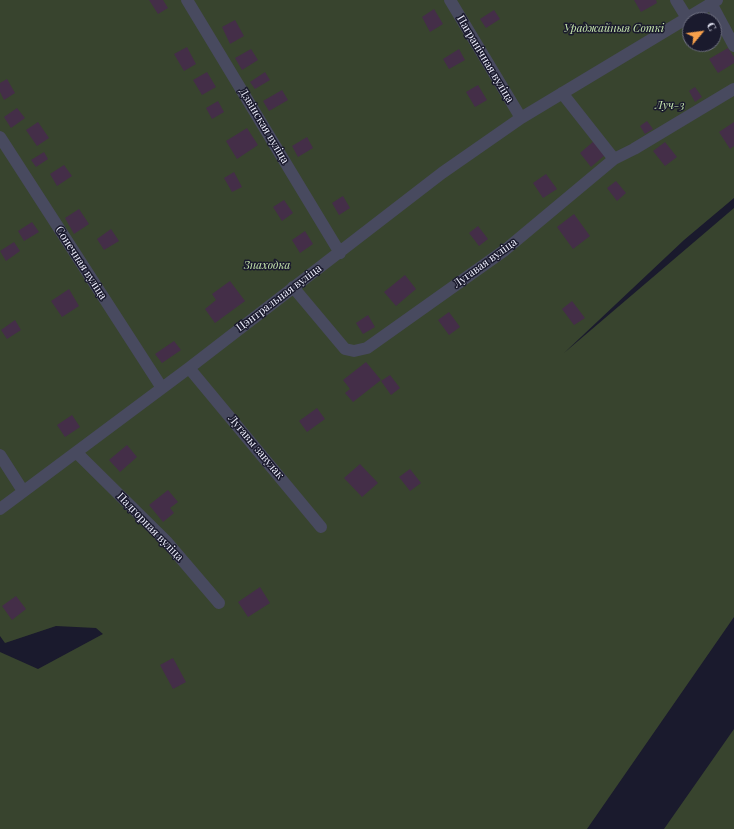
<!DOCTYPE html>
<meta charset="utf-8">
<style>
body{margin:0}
#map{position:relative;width:734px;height:829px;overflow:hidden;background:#1a1a2d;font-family:"Playfair Display",serif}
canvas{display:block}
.north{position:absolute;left:682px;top:12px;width:40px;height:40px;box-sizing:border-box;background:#1a1a2d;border:1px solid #6f7081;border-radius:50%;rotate:61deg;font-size:11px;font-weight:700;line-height:16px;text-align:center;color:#eff0fe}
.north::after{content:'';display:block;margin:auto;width:14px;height:18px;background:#f8a04b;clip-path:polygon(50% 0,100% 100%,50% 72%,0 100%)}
</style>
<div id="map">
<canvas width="734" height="829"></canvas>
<div class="north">С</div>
</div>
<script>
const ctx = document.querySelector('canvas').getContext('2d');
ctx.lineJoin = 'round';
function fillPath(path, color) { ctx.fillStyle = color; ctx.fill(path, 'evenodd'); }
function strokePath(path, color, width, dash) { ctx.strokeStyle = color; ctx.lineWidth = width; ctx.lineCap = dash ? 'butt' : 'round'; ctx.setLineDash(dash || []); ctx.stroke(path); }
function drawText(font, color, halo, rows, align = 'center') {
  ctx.font = font + ' "Playfair Display",serif'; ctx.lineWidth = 3; ctx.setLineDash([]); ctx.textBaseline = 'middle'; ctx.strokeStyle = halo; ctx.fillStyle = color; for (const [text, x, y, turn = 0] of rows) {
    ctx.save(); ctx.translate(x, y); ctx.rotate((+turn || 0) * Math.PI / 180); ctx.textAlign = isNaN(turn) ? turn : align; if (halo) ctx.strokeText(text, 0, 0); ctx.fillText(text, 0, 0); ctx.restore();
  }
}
fillPath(new Path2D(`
 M0,0H734V198L684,240L564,353L734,208V617L587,829H0V652L38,669L103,634L96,628L56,626L5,643L0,636ZM690,20H714V44H690Z
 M734,729V829H664Z`), '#38442e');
fillPath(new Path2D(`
 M149,0H163L168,8L158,14Z
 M634,0H656L657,3L641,12Z
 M434,9L443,24L430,32L422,17Z
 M494,10L500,19L486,28L480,19Z
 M235,20L244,36L230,44L222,27Z
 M187,47L196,64L184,71L174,54Z
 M728,48L734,57V63L718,73L709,59Z
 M251,49L258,60L242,70L235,58Z
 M459,49L465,60L449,69L443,59Z
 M207,72L216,87L202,95L193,80Z
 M265,72L270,80L255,89L250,82Z
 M7,79L15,93L4,100L0,92V83Z
 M478,85L487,100L475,107L466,92Z
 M695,87L702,97L695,102L689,91Z
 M282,90L288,100L269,111L263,101Z
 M218,101L224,112L212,119L206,108Z
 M17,108L25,118L11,128L4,117Z
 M647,121L653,129L645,134L640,126Z
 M38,122L49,138L37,146L26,130Z
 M734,122V146L730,149L719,132Z
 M247,128L258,145L237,159L226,141Z
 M307,137L313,148L298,157L292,146Z
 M594,141L605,155L591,167L580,153Z
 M665,142L677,157L665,166L653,151Z
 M44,152L48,159L36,167L31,160Z
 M64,165L72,176L57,186L50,174Z
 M234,172L242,187L232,192L224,178Z
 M546,174L557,189L543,198L533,183Z
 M616,181L626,193L617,201L607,188Z
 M343,196L350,208L339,215L332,203Z
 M284,200L293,213L282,221L273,207Z
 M79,209L89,224L74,234L65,218Z
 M574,214L590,236L573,249L557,227Z
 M32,222L39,232L24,241L18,231Z
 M478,226L488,239L479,246L469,233Z
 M111,229L119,241L104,250L97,239Z
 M305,231L313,244L300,253L292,240Z
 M14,242L20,251L6,261L0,251Z
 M405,275L416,289L396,306L384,292Z
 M230,281L245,301L215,323L205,309L216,300L212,294Z
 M69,289L79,306L62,317L51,301Z
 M572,301L585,318L574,325L562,309Z
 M449,312L460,327L449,335L438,320Z
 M368,315L375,327L363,334L356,323Z
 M15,320L21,330L7,339L1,330Z
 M174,341L181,350L162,363L155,354Z
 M366,362L381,380L353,402L345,393L350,389L343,380Z
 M390,375L400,388L391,395L381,381Z
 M317,408L325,419L307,432L299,421Z
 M72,415L80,427L65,437L57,425Z
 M127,445L137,457L120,472L109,460Z
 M360,464L378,483L362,497L344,478Z
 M410,469L421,483L410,491L399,477Z
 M168,490L178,502L170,508L174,513L163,522L149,505Z
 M260,587L270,603L248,617L238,602Z
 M16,596L26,609L12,620L2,606Z
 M173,658L186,682L173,689L160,665Z`), '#442e48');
strokePath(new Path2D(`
 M187,0L340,253
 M450,0L521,118
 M676,0L687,18
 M711,3L734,46
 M0,137L162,388
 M614,159L634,149L734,89
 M293,287L345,349L354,351L367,348L505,250L614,159L562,93
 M189,368L321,527
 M77,453L166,541L219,603
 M0,455L23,491
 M0,509L189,368L442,173L521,118L717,0`), '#484a5f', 12);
drawText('italic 11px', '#c8e8ae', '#1a1a2d', [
 ["Ураджайныя Соткі",614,29],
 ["Луч-3",670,106],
 ["Знаходка",267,266]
]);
drawText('11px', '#eff0fe', '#1a1a2d', [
 ["Пагранічная вуліца",485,59,59],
 ["Дзвінская вуліца",264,126,59],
 ["Сонечная вуліца",81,263,57],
 ["Лугавая вуліца",485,263,-36],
 ["Цэнтральная вуліца",279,298,-37],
 ["Лугавы завулак",256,447,50],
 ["Падгорная вуліца",150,527,46]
]);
</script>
